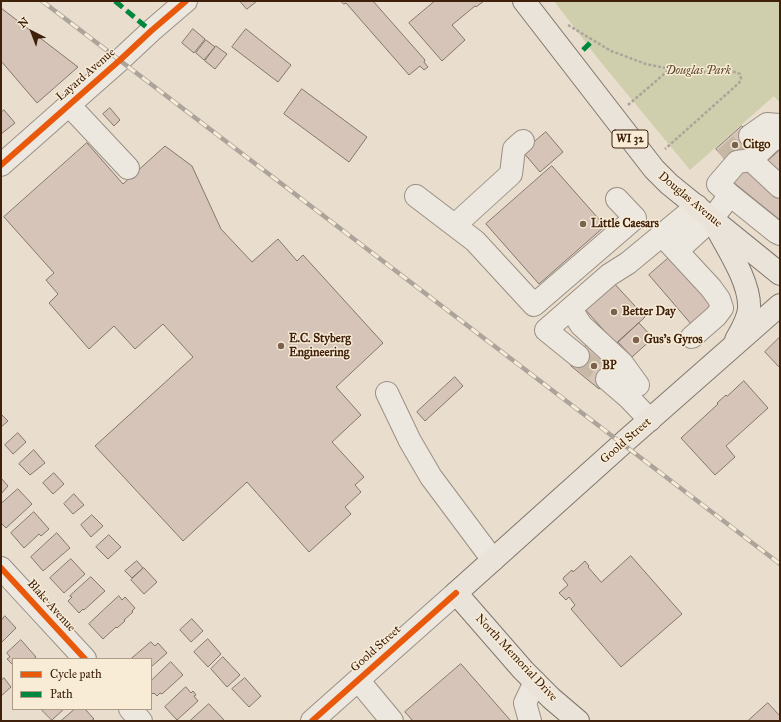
<!DOCTYPE html>
<html>
<head>
<meta charset="utf-8">
<style>
	body { margin:0 }
	#map { position:relative; width:781px; height:722px; overflow:hidden; background:#e9decd; font-family:"IM FELL Great Primer",serif }
	canvas { display:block }
	.frame { position:absolute; inset:0; border:2px solid #3e200b; pointer-events:none }
	.legend { position:absolute; left:12px; top:658px; width:140px; height:52px; box-sizing:border-box; background:#f8ecd7; border:1px solid #ae9a85; margin:0; padding:5px 7px; list-style:none; font-size:12px; color:#3e200b }
	.legend li { display:flex; align-items:center; gap:8px; height:20px }
	.legend b { width:20px; border:1px solid #ae9a85 }
	.north { position:absolute; left:12px; top:12px; width:40px; height:40px; -webkit-text-stroke:3px #f8ecd7; paint-order:stroke; rotate:318deg; font-size:11px; font-weight:700; line-height:16px; text-align:center; color:#3e200b }
	.north::after { content:''; display:block; margin:auto; width:14px; height:18px; background:#3e200b; clip-path:polygon(50% 0,100% 100%,50% 72%,0 100%) }
</style>
</head>
<body>
<div id="map">
<canvas width="781" height="722"></canvas>
<div class="frame"></div>
<ul class="legend">
<li><b style="height:5px;background:#e8590c"></b>Cycle path</li>
<li><b style="height:5px;background:#00873e"></b>Path</li>
</ul>
<div class="north">N</div>
</div>
<script>
const ctx = document.querySelector('canvas').getContext('2d');
ctx.lineJoin = 'round';
function fill(path, color) {
  ctx.fillStyle = color;
  ctx.fill(path, 'evenodd');
}
function strokePath(path, color, width, dash) {
  ctx.strokeStyle = color;
  ctx.lineWidth = width;
  ctx.lineCap = dash ? 'butt' : 'round';
  ctx.setLineDash(dash || []);
  ctx.stroke(path);
}
function drawText(font, color, halo, rows, align = 'center') {
  ctx.font = font + ' "IM FELL Great Primer",serif';
  ctx.lineWidth = 3;
  ctx.setLineDash([]);
  ctx.textBaseline = 'middle';
  ctx.strokeStyle = halo;
  ctx.fillStyle = color;
  for (const [text, x, y, turn = 0] of rows) {
    ctx.save();
    ctx.translate(x, y);
    ctx.rotate((+turn || 0) * Math.PI / 180);
    ctx.textAlign = isNaN(turn) ? turn : align;
    if (halo) ctx.strokeText(text, 0, 0);
    ctx.fillText(text, 0, 0);
    ctx.restore();
  }
}
const green = new Path2D(`
	M554 1H780V103L774 96 690 170 599 60Z`);
const building = new Path2D(`
	M240 1H257L247 9Z
	M341 1H373L425 60 424 62 428 67 424 70 420 66 409 75 346 3 344 4Z
	M435 1H484L476 7 475 6 452 25 465 40 442 61 409 23Z
	M1 8 78 67 37 103 1 61Z
	M193 29 205 39 194 53 182 43Z
	M246 29 291 65 278 82 232 47Z
	M206 40 215 47 204 60 196 53Z
	M216 46 227 54 215 69 205 61Z
	M302 89 367 137 349 162 284 114Z
	M110 108 120 120 114 126 103 114Z
	M4 110 15 123 1 134V113Z
	M742 126 754 140 728 163 716 149Z
	M546 132 563 152 540 172 523 152Z
	M87 143 123 184 165 146 192 166 221 229 252 262 278 239 297 261 303 255 383 343 336 387 361 415 332 442 364 477 355 485 361 492 345 507 351 514 309 552 247 482 183 541 95 446 193 357 163 324 135 349 114 326 89 349 49 303 58 294 46 280 54 273 4 217Z
	M780 150V174L768 161Z
	M739 165 780 198V220L728 178Z
	M552 166 605 226 539 284 486 224Z
	M671 256 714 306 692 325 649 275Z
	M612 281 645 317 616 344 583 307Z
	M639 323 653 338 632 357 618 342Z
	M780 337V366L779 367 765 352Z
	M588 343 618 366 599 389 571 366Z
	M455 377 463 386 425 421 417 412Z
	M744 381 768 408 726 446 735 457 715 475 681 438 718 404 717 403 726 395 727 396Z
	M1 414 8 421 1 427Z
	M18 433 26 442 13 454 5 445Z
	M34 450 45 463 30 475 19 464Z
	M54 473 64 484 53 494 43 483Z
	M1 478 8 486 1 494Z
	M18 489 32 504 6 528 1 523V504Z
	M74 494 84 505 73 514 64 504Z
	M34 512 49 529 41 536 39 534 24 548 11 533Z
	M92 515 103 526 91 537 81 525Z
	M57 533 70 548 43 571 31 557Z
	M109 535 121 547 108 559 96 547Z
	M631 556 682 614 621 667 571 609 575 605 569 597 566 600 559 593 568 585 563 579 564 577 572 570 573 572 585 561 589 566 588 567 601 582Z
	M71 559 85 574 64 593 50 578Z
	M137 561 143 568 132 578 125 571Z
	M144 568 157 582 144 594 131 580Z
	M91 577 105 591 84 610 83 609 79 613 68 601 72 597 70 596Z
	M119 596 122 600 125 597 135 608 132 611 133 612 124 620 125 621 117 628 116 627 103 639 89 624Z
	M5 616 16 628 1 643V619H2Z
	M192 619 203 631 191 642 180 630Z
	M208 639 221 654 208 667 194 652Z
	M21 640 36 657 33 659H13V665L7 659 10 657 7 653Z
	M151 642 155 646 158 643 167 653 151 667V659H131Z
	M223 657 240 675 227 687 211 669Z
	M171 662 183 675 162 694 160 693 157 696 154 693 153 694 151 692V681Z
	M461 664 511 721H413L405 712Z
	M4 678 11 687 1 696V681Z
	M245 678 261 696 249 707 232 689Z
	M186 687 191 693 193 691 196 695 194 696 198 701 177 720 165 707Z
	M768 703 780 716V721H748Z
	M209 704 224 720 223 721H190Z
	M41 709H64L52 720Z
	M75 709H85L94 719 91 721H61Z`);
const minorTunnel = new Path2D(`
	M724 159 750 136
	M578 356 607 379`);
const path = new Path2D(`
	M568 25 611 51 646 64 670 69 699 72H736L740 74 741 79 739 83 665 149
	M628 105 670 69`);
const minor = new Path2D(`
	M69 105 128 168
	M750 136 767 124 779 125 780 126
	M780 138 772 140 751 160 780 187
	M751 160 737 162 718 184 730 195 776 232 780 234
	M1 165 120 60 151 31 186 1
	M416 196 475 241 534 305 635 218 617 199
	M455 225 511 174 514 149 523 141
	M662 235 711 288 719 299 722 308 716 316 692 337
	M677 251 712 219 730 195
	M571 309 581 325 622 363 638 385
	M578 356 546 330 609 275 628 263 697 206
	M607 379 629 398 650 420
	M387 393 410 441 431 477 493 560
	M1 568 85 659
	M358 680 392 721
	M130 709 141 721
	M312 721 456 593
	M530 721 525 703 535 682`);
const major = new Path2D(`
	M524 1 654 169 669 184 780 274
	M716 227C728 249 751 284 749 309 748 320 741 331 736 340
	M578 721 551 698 523 670 456 593 622 444 780 305`);
const rail = new Path2D(`
	M42 1 780 564`);
const quiet = new Path2D(`
	M115 1 151 31
	M583 50 592 41`);
const cycleway = new Path2D(`
	M1 165 120 60 151 31 186 1
	M1 568 85 659
	M312 721 456 593`);
const markers = [
	[735,145,4,"#7a624f"],
	[583,224,4,"#7a624f"],
	[614,312,4,"#7a624f"],
	[636,340,4,"#7a624f"],
	[281,346,4,"#7a624f"],
	[594,366,4,"#7a624f"]
];
const shields = [
	[630,139,36]
];
const shieldNames = [
	["WI 32",630,139]
];
const parkNames = [
	["Douglas Park",698,71]
];
const streetNames = [
	["Layard Avenue",86,75,-41],
	["Douglas Avenue",690,200,40],
	["Goold Street",626,441,-41],
	["Blake Avenue",51,606,48],
	["Goold Street",376,649,-42],
	["North Memorial Drive",516,658,47]
];
const poiNames = [
	["Citgo",743,145],
	["Little Caesars",591,224],
	["Better Day",622,312],
	["E.C. Styberg",289,339],
	["Engineering",289,353],
	["Gus's Gyros",644,340],
	["BP",602,366]
];
fill(green, '#d0cfad');
fill(building, '#d5c4b7');
strokePath(building, '#82776c', 1);
strokePath(minorTunnel, '#c7b8a6', 22, [22, 11]);
strokePath(minor, '#9b9084', 24);
strokePath(major, '#82776c', 24);
strokePath(path, '#aca49b', 2.5, [3, 2]);
strokePath(minor, '#ece7df', 22);
strokePath(major, '#eae3d9', 22);
strokePath(rail, '#aca49b', 4.5);
strokePath(rail, '#f8ecd7', 3, [9]);
strokePath(quiet, '#00873e', 5, [10, 5]);
strokePath(cycleway, '#e8590c', 6);
for (const [x, y, r, color] of markers) {
  const dot = new Path2D();
  dot.arc(x, y, r, 0, 2 * Math.PI);
  ctx.fillStyle = color;
  ctx.fill(dot);
  strokePath(dot, '#f8ecd7', 1.5);
}
for (const [x, y, w] of shields) {
  const box = new Path2D();
  box.roundRect(x - w / 2, y - 9, w, 18, 3);
  ctx.fillStyle = '#f8ecd7';
  ctx.fill(box);
  strokePath(box, '#3e200b', 1);
}
drawText('bold 11px', '#3e200b', null, shieldNames);
drawText('italic 12px', '#5e492d', '#f8ecd7', parkNames);
drawText('12px', '#3e200b', '#f8ecd7', streetNames);
drawText('bold 12px', '#3e200b', '#f8ecd7', poiNames, 'left');
</script>
</body>
</html>
